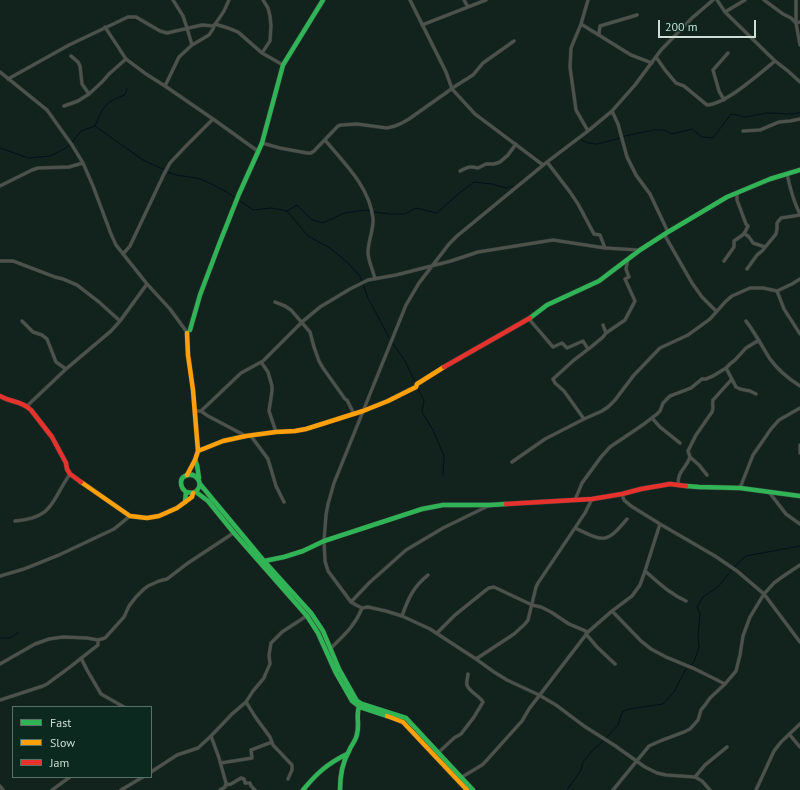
<!DOCTYPE html>
<html>
<head>
<meta charset="utf-8">
<style>
	body { margin:0 }
	#map { position:relative; width:800px; height:790px; overflow:hidden; background:#12221d; font-family:"PT Sans",sans-serif }
	canvas { display:block }
	.legend { position:absolute; left:12px; top:706px; width:140px; height:72px; box-sizing:border-box; background:#0b291f; border:1px solid #597168; margin:0; padding:5px 7px; list-style:none; font-size:12px; color:#cdded6 }
	.legend li { display:flex; align-items:center; gap:8px; height:20px }
	.legend b { width:20px; border:1px solid #597168 }
	.scale { position:absolute; left:658px; top:20px; width:98px; height:18px; box-sizing:border-box; border:2px solid #cdded6; border-top:0; padding-left:5px; font-size:12px; line-height:14px; white-space:nowrap; color:#cdded6; -webkit-text-stroke:3px #0b291f; paint-order:stroke }
</style>
</head>
<body>
<div id="map">
<canvas width="800" height="790"></canvas>
<ul class="legend">
<li><b style="height:5px;background:#30b455"></b>Fast</li>
<li><b style="height:5px;background:#ff9f0a"></b>Slow</li>
<li><b style="height:5px;background:#e5322d"></b>Jam</li>
</ul>
<div class="scale">200 m</div>
</div>
<script>
const ctx = document.querySelector('canvas').getContext('2d');
ctx.lineJoin = 'round';
function strokePath(path, color, width, dash) {
  ctx.strokeStyle = color;
  ctx.lineWidth = width;
  ctx.lineCap = dash ? 'butt' : 'round';
  ctx.setLineDash(dash || []);
  ctx.stroke(path);
}
const stream = new Path2D(`
	M95 126C103 107 105 102 125 95L127 88
	M581 140 588 143 597 144 617 139 625 136 653 130H664L672 134 692 129 702 137 713 138 731 114 746 117 767 113 794 114 800 112
	M0 148 28 158 50 156 66 148 73 141 81 131 95 126 143 160 165 170
	M167 172C176 176 186 176 196 178 206 180 227 192 236 198
	M239 200 253 210 272 208 287 211 297 205 312 220 323 223 344 213 366 210 371 211
	M287 211 308 236 330 248 347 262 360 276 368 298 390 339
	M374 212 390 214H405L416 208 437 213 458 194 474 182 492 184 506 188 513 186
	M392 342 405 361 416 384
	M417 387 424 400 422 412 433 430 444 456 443 475
	M0 638H10L19 632
	M690 666 694 662 699 647 698 636 700 613 697 607 703 597 718 587 735 566 746 556 800 546
	M606 738 618 725 621 715 623 711 630 709 663 704 674 692 686 669 687 668
	M567 790 581 770 583 762 591 752 604 740`);
const street = new Path2D(`
	M173 0 183 16 187 28 192 45
	M410 0 446 72 452 89 475 114 543 165
	M464 0 468 7
	M588 0 581 24 571 48 570 67 576 110 588 131
	M717 0 725 12 775 61 788 71 800 82
	M764 0 783 14 791 18 796 23 800 22
	M796 0V23L800 45
	M725 12 745 0
	M215 24 228 28 238 32 262 53 283 65
	M581 24 631 55 652 63
	M422 25 486 0
	M105 27 126 59 146 74 165 86 213 119 259 152
	M599 34 600 26 637 15
	M262 53 270 41 271 26 270 16 268 8 263 0
	M71 56 78 62 80 66 82 84 89 94
	M656 57 665 70 676 83 684 86 707 105C726 104 759 74 775 61
	M0 72 47 110 72 145 83 163 93 186 111 234 116 245 147 284 170 309 186 331
	M8 79 69 45 128 17H136L160 31 167 33 202 25 214 26
	M165 86 179 57 192 45 209 35 213 29 214 26 224 11 229 0
	M724 100 719 91 713 70 728 53
	M64 106 78 101 89 94 102 82 109 74 126 59
	M612 111 618 124 627 157 636 175 650 194 668 232
	M743 131 760 130 779 122 790 121 800 119
	M325 140C344 163 369 186 373 218 374 229 368 241 368 252 368 261 373 270 375 279
	M262 143 280 148 307 153H311L314 151 338 126 341 125 357 124 387 128 395 126 402 123 409 119 457 85 473 75 483 63 514 41
	M547 162 570 192 578 204 594 234 600 235 605 248
	M460 171C468 167 469 166 478 168L486 164H494L500 162 508 155 516 144
	M787 174C790 188 793 201 800 214
	M0 186 32 170 38 168 69 167 83 163
	M744 233 749 237 753 243 765 247
	M664 234 692 283 702 297 716 311
	M123 254 130 246 164 174 170 163 186 146 213 119
	M0 261H13L55 277 63 279 77 285 99 302 120 321
	M724 261 734 247V241L744 234 748 226 746 224 737 200V193
	M747 269 757 255 762 251 776 234 777 229V223L781 218 800 215
	M777 291 784 309 800 334
	M275 302 285 306 291 310 310 332 314 347 319 361 323 368 345 399 347 400 354 414
	M529 319 553 347 562 343 567 348 583 341 588 349
	M22 321 33 332 42 335 47 339 56 362 66 369
	M746 321C755 333 762 346 770 359 778 370 789 379 800 386
	M603 325 606 333
	M261 362 268 372 272 386V391L269 411 276 432
	M726 368 736 387 740 389 750 391 756 394
	M27 406 66 369 111 331 120 321 147 284
	M194 411H201L208 416 246 436
	M201 411 241 373 263 361 302 322 320 307 350 289 368 280 396 275 451 261 478 252 553 240 605 248 639 250
	M652 418 660 427 680 443
	M584 419 564 391 555 383 553 379 574 360 591 347 603 337 606 333 625 320 635 301 625 279 629 277 626 269 628 259
	M251 436 268 459 276 486 284 502
	M800 445V453
	M690 457 699 465 707 475
	M512 462 545 439 584 419 602 411 608 407 615 400 634 375 660 348 688 335 710 319 726 301 732 296 750 288H763L777 291 792 284 800 279
	M678 484C678 470 686 469 690 457L688 451 696 435 712 412C714 408 712 405 713 400L732 379
	M740 488 753 455 771 429 779 420 800 408
	M769 492 786 514 800 524
	M622 494 624 500 631 506 660 524 715 556 737 571 764 594 800 642
	M575 500 582 483 601 457 610 447 644 424 657 414 660 411 663 403 670 396 691 388 702 379H706L713 376 726 368 730 364 735 360 746 348 759 340
	M15 521C54 518 51 501 70 474
	M575 528C604 542 606 544 627 519
	M645 571C658 582 670 594 686 601
	M0 576 24 569 59 555 114 529 130 516
	M351 602 369 583 406 550 443 528 488 506
	M612 611 641 641 651 649 666 657 695 669 725 684
	M402 616C408 599 413 587 428 575
	M437 633 455 615 486 590 489 588 494 587 532 605 541 607 551 612 569 624 588 632
	M586 634 597 647 615 664
	M331 648C344 635 355 626 362 608
	M81 658 87 670 101 694 124 707
	M476 659 514 634 525 624 528 620 536 587 538 583 585 513 592 499
	M0 664 35 644 49 639 63 637 87 638 98 640 105 638 124 617 129 606 136 597 144 589 148 586 159 581 167 579 188 563 235 532
	M0 700 43 686 47 684 70 667 98 645V640
	M246 702 256 718 270 737 273 745 292 765V770L288 779
	M789 734 800 747
	M211 736 219 758 226 783 225 787 220 790
	M439 752 454 738 461 734 474 717 483 702C480 696 469 692 467 685 466 682 468 677 468 674
	M221 763 252 758 251 750 272 742
	M151 772 177 755 198 748 211 736 232 714 246 702 253 691 264 678 265 675 270 664 269 655 271 643 282 632 308 615
	M462 777 482 765 486 761 522 721 529 709 588 632 612 611 632 596 640 585 645 571 660 524
	M695 777 705 765 727 747
	M226 785 231 784 241 778 244 779 245 783H250L251 786 255 790
	M0 786 3 790
	M52 790 70 777
	M121 790 143 777
	M613 790 649 746 660 741 684 732 690 729 698 720 701 710 705 705 710 698 725 684 736 671 740 655 743 636 747 625 750 617 764 594 774 583 782 577 800 565
	M710 790 702 781 695 777 666 775 657 773 645 767 614 745 584 726 556 705 539 695 507 680 494 672 476 659 430 629 402 616 386 611 368 607 362 608 356 605 351 602 328 571 325 561 324 541 326 515 328 504 334 483 406 305 419 283 449 244 457 236 547 162 588 131 612 111 635 85 661 50 692 18 713 0
	M756 790 774 751 781 742 800 724`);
const fast = new Path2D(`
	M530 318 547 305 599 281 640 250 668 232 727 197 770 179 800 170
	M190 330 200 295 220 242 239 194 262 143 283 65 323 0
	M195 460 197 465 199 478
	M200 484 264 561 311 613 323 631 339 669 357 701 362 704 406 718 473 790
	M686 486 699 487 740 488 800 496
	M196 492 208 501 234 533 307 616 318 633 336 673 352 701 360 707 387 716
	M185 502 186 492C180 487 178 477 188 475 195 473 203 482 198 489 197 491 195 492 193 493L186 492
	M264 561 284 557 303 551 324 541 422 509 443 505H490L506 504
	M303 790C317 773 327 764 347 754
	M340 790C340 776 342 763 349 751 351 745 356 741 357 734 360 724 355 714 360 704`);
const slow = new Path2D(`
	M187 333 188 355 193 390 198 451 195 460 187 475
	M198 451 223 441 246 436 276 432 295 431 306 429 363 411 388 401 416 387 417 384 444 367
	M81 482 130 516 147 518 159 516 177 508 192 497 193 493
	M387 716 403 722 467 790`);
const jam = new Path2D(`
	M444 367 530 318
	M0 396C11 403 21 400 31 410L52 437 66 463 67 469 70 474 81 482
	M506 504 592 499 622 494 641 489 670 484 686 486`);
strokePath(stream, '#02121b', 1);
strokePath(street, '#2e3b36', 4);
strokePath(fast, '#2e3b36', 5.5);
strokePath(slow, '#2e3b36', 5.5);
strokePath(jam, '#2e3b36', 5.5);
strokePath(street, '#4d524d', 3);
strokePath(fast, '#30b455', 4.5);
strokePath(slow, '#ff9f0a', 4.5);
strokePath(jam, '#e5322d', 4.5);
</script>
</body>
</html>
